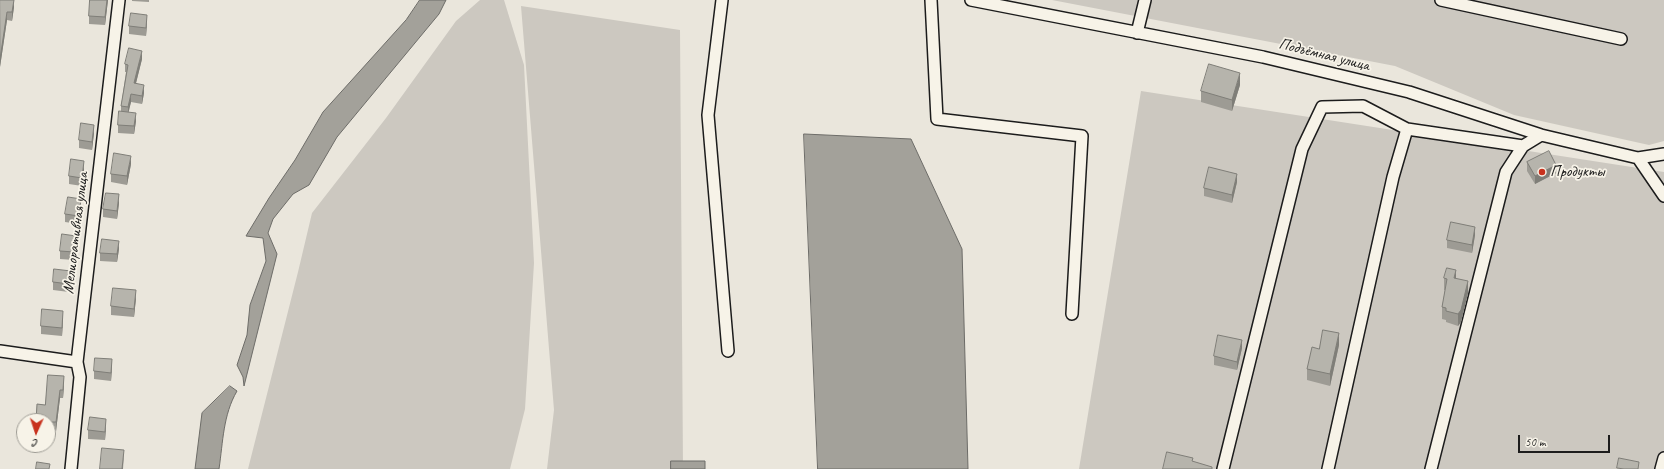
<!DOCTYPE html>
<html>
<head>
<meta charset="utf-8">
<style>
	body { margin:0 }
	#map { position:relative; width:1664px; height:469px; overflow:hidden; background:#eae6dc; font-family:Caveat,sans-serif }
	canvas { display:block }
	.north { position:absolute; left:16px; top:413px; width:40px; height:40px; box-sizing:border-box; background:#f7f3e8; border:1px solid #9f9d96; border-radius:50%; rotate:183deg; font-size:11px; font-weight:700; line-height:16px; text-align:center; color:#1c1c1c }
	.north::after { content:''; display:block; margin:auto; width:14px; height:18px; background:#c8321e; clip-path:polygon(50% 0,100% 100%,50% 72%,0 100%) }
	.scale { position:absolute; left:1518px; top:435px; width:92px; height:18px; box-sizing:border-box; border:2px solid #1c1c1c; border-top:0; padding-left:5px; font-size:12px; line-height:14px; white-space:nowrap; color:#1c1c1c; -webkit-text-stroke:3px #f7f3e8; paint-order:stroke }
</style>
</head>
<body>
<div id="map">
<canvas width="1664" height="469"></canvas>
<div class="north">С</div>
<div class="scale">50 m</div>
</div>
<script>
const ctx = document.querySelector('canvas').getContext('2d');
ctx.lineJoin = 'round';
function fill(path, color) {
  ctx.fillStyle = color;
  ctx.fill(path, 'evenodd');
}
function strokePath(path, color, width, dash) {
  ctx.strokeStyle = color;
  ctx.lineWidth = width;
  ctx.lineCap = dash ? 'butt' : 'round';
  ctx.setLineDash(dash || []);
  ctx.stroke(path);
}
function drawText(font, color, halo, rows, align = 'center') {
  ctx.font = font + ' Caveat,sans-serif';
  ctx.lineWidth = 3.5;
  ctx.setLineDash([]);
  ctx.textBaseline = 'middle';
  ctx.strokeStyle = halo;
  ctx.fillStyle = color;
  for (const [text, x, y, turn = 0] of rows) {
    ctx.save();
    ctx.translate(x, y);
    ctx.rotate((+turn || 0) * Math.PI / 180);
    ctx.textAlign = isNaN(turn) ? turn : align;
    if (halo) ctx.strokeText(text, 0, 0);
    ctx.fillText(text, 0, 0);
    ctx.restore();
  }
}
const green = new Path2D(`
	M480 0H504L524 65 534 263 525 409 510 469H248L298 272 312 213 386 118 456 21Z
	M1052 0H1664V141L1649 145 1514 115 1395 66Z
	M521 6 680 30 683 469H547L554 410Z
	M1141 91 1664 172V452L1659 469H1079Z`);
const water = new Path2D(`
	M420 0H446L439 14 337 137 309 185 293 194 273 219 268 233 277 254 244 386 243 377 237 365 247 335 250 305 266 261 263 238 246 236 269 198 295 160 323 112 406 20Z
	M804 134 911 139 962 249 968 469H818Z
	M230 386 237 391C223 415 223 442 219 469H195L202 413Z
	M671 461H705V469H671Z`);
const street = new Path2D(`
	M722 0 708 115 728 351
	M931 0 937 119 1082 136 1072 314
	M971 0 1263 57 1409 92 1541 135 1638 158 1664 154
	M1441 0 1621 39
	M1137 33 1145 0
	M1638 158 1664 196
	M0 351 77 362
	M71 469 80 377 77 362 119 0
	M1223 469 1302 149 1322 107 1363 106 1407 129 1523 146 1541 135
	M1328 469 1393 177 1407 129
	M1431 469 1506 172 1523 146
	M1661 469 1664 458`);
const wall = new Path2D(`
	M0 0 14 7 12 21 7 20 0 67Z
	M90 0H108L105 25 89 24V16Z
	M132 0H149V2L132 1Z
	M147 23 146 36 129 34V26Z
	M142 59 136 83 144 93 142 104 131 102 128 112 136 121 134 134 118 133V125L121 111V106L126 72H125V64Z
	M1240 85 1232 111 1201 102V91Z
	M94 133 92 150 79 148V140Z
	M1527 162 1556 173 1535 184 1527 171Z
	M131 164 127 185 111 182V174Z
	M84 169 82 186 69 184V176Z
	M1237 182 1232 203 1204 196V188Z
	M119 203 117 219 103 217V209Z
	M81 207 79 224 65 222V214Z
	M1475 235 1472 253 1447 248V240Z
	M76 244 74 260 60 259V251Z
	M119 249 117 262 100 261V253Z
	M1444 278 1456 279 1468 293 1461 322 1458 326 1446 322V320L1442 319V307L1445 290H1444Z
	M71 279 69 292 53 290V282Z
	M136 298 134 317 111 315V306Z
	M63 320 62 336 41 334V326Z
	M1339 345 1330 386 1307 380V369L1319 349Z
	M1242 348 1237 370 1214 365V356Z
	M112 367 111 381 94 379V371Z
	M64 385 63 398H60L56 431 48 430V421H36L37 404 45 405Z
	M106 427 105 440 88 439V430Z`);
const shadedWall = new Path2D(`
	M14 0V7L12 21V12Z
	M107 0H108L105 25V17Z
	M7 12V20L0 67V59Z
	M147 15V23L146 36V28Z
	M142 51V59L134 91V83Z
	M1240 73V85L1232 111V100Z
	M144 85V93L142 104V96Z
	M131 94V102L128 115V107Z
	M136 113V121L134 134V126Z
	M94 125V133L92 150V142Z
	M131 156V164L127 185V176Z
	M84 161V169L82 186V178Z
	M1556 165V173L1535 184V176Z
	M1237 174V182L1232 203V195Z
	M119 194V203L117 219V211Z
	M81 199V207L79 224V216Z
	M1475 227V235L1472 253V245Z
	M76 236V244L74 260V252Z
	M119 241V249L117 262V254Z
	M1456 270V281L1454 278Z
	M71 271V279L69 292V284Z
	M1468 281V293L1461 322 1458 326V314Z
	M136 290V298L134 317V309Z
	M63 311V320L62 336V328Z
	M1339 333V345L1330 386V374Z
	M1242 340V348L1237 370V362Z
	M112 359V367L111 381V373Z
	M64 376V385L63 398V390Z
	M60 390V398L56 431V422Z
	M106 419V427L105 440V432Z
	M124 450 123 469H122Z`);
const building = new Path2D(`
	M0 0H14L12 12H7L0 59Z
	M90 0H107L105 17 89 16Z
	M131 13 147 15 146 28 129 26Z
	M129 48 142 51 134 83 144 85 142 96 131 94 128 107 121 106 128 65 125 64Z
	M1209 64 1240 73 1232 100 1201 91Z
	M119 111 136 113 134 126 118 125Z
	M81 123 94 125 92 142 79 140Z
	M1549 151 1556 165 1535 176 1527 162Z
	M114 153 131 156 127 176 111 174Z
	M71 159 84 161 82 178 69 176Z
	M1209 167 1237 174 1232 195 1204 188Z
	M106 193 119 194 117 211 103 209Z
	M68 197 81 199 79 216 65 214Z
	M1451 222 1475 227 1472 245 1447 240Z
	M62 234 76 236 74 252 60 251Z
	M102 239 119 241 117 254 100 253Z
	M1447 268 1456 270 1454 278 1468 281 1461 310 1458 314 1446 311V308L1442 307 1447 279 1444 278Z
	M54 269 71 271 69 284 53 282Z
	M113 288 136 290 134 309 111 306Z
	M42 309 63 311 62 328 41 326Z
	M1323 330 1339 333 1330 374 1307 369 1312 347 1319 349Z
	M1218 335 1242 340 1237 362 1214 356Z
	M95 358 112 359 111 373 94 371Z
	M48 375 64 376 63 390H60L56 422H48V421H36L37 404 45 405Z
	M90 417 106 419 105 432 88 430Z
	M102 448 124 450 122 469H100Z
	M1167 452 1193 458 1192 461 1212 467V469H1163Z
	M1619 458 1639 462 1638 469H1624L1617 468Z
	M37 462 50 464 49 469H36Z`);
const markers = [
	[1542,172,4,"#c8321e"]
];
const streetNames = [
	["Подъёмная улица",1324,55,14],
	["Мелиоративная улица",76,233,-83]
];
const poiNames = [
	["Продукты",1550,172]
];
fill(green, '#ccc8c0');
fill(water, '#a3a19a');
strokePath(water, '#6d6c68', 1);
strokePath(street, '#1c1c1c', 14);
strokePath(street, '#f7f3e8', 11);
fill(wall, '#9d9b94');
fill(shadedWall, '#7f7e78');
fill(building, '#b6b4ac');
strokePath(building, '#7f7e78', 1);
for (const [x, y, r, color] of markers) {
  const dot = new Path2D();
  dot.arc(x, y, r, 0, 2 * Math.PI);
  ctx.fillStyle = color;
  ctx.fill(dot);
  strokePath(dot, '#f7f3e8', 1.5);
}
drawText('16px', '#1c1c1c', '#f7f3e8', streetNames);
drawText('16px', '#1c1c1c', '#f7f3e8', poiNames, 'left');
</script>
</body>
</html>
